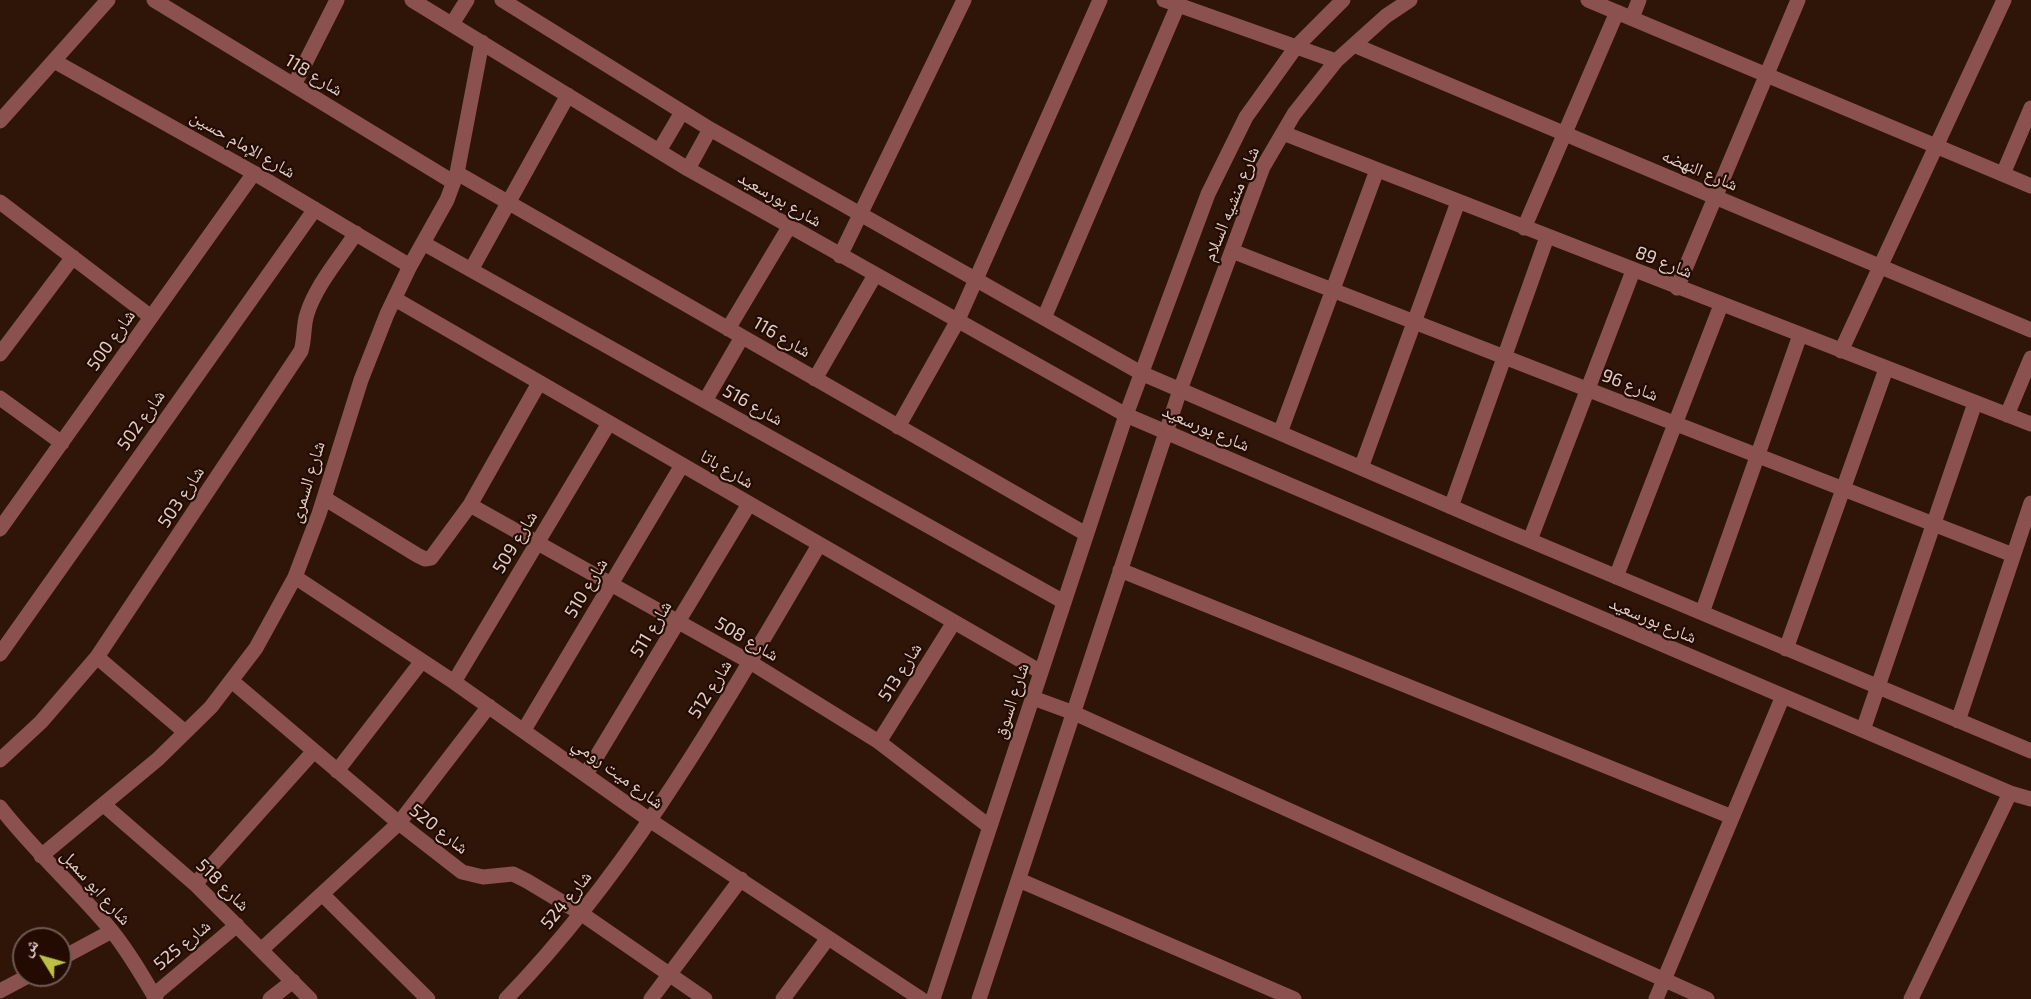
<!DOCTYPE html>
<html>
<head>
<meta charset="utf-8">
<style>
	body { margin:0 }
	#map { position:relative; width:2031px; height:999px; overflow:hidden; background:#2e1508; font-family:"Exo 2","Noto Naskh Arabic",sans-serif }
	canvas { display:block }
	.north { position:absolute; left:12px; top:927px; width:60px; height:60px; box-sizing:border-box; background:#230b02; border:2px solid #6f5950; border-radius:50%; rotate:307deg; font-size:16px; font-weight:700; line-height:24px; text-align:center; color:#e0cec6 }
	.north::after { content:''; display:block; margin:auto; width:21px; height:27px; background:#bdbf43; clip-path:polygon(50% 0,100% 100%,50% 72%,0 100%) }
</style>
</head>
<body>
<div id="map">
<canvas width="2031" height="999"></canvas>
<div class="north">ش</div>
</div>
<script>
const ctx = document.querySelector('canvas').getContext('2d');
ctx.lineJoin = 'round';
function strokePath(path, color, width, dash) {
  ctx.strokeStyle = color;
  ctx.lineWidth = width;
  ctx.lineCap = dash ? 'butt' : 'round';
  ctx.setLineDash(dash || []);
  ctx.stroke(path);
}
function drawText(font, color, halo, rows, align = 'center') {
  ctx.font = font + ' "Exo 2","Noto Naskh Arabic",sans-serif';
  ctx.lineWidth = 4.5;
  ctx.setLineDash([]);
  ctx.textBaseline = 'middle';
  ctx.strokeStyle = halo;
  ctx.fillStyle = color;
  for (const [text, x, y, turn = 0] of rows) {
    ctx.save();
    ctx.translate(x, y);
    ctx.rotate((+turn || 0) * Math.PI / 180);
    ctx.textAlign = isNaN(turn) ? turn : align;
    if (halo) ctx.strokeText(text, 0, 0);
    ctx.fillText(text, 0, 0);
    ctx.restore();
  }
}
const minor = new Path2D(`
	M154 0 453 182
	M412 0 688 169 1126 415 2010 793 2031 799
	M502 0 710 129 1141 373 1505 530 2031 751
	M1164 0 1336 61
	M1588 0 2031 186
	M1632 18 1639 0
	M452 24 467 0
	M1354 45 2031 330
	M54 61 254 173 410 266
	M294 85 337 0
	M0 121 108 0
	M1283 133 2031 424
	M659 151 682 112
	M688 169 710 129
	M457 173 1086 534
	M2003 174 2031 108
	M0 202 151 317
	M1524 228 1617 12
	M423 243 1064 602
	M1232 251 2013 555
	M840 256 964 0
	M471 270 568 95
	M1677 288 1798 0
	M395 299 1041 672
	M1044 318 1178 5
	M728 329 789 227
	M1841 351 2004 0
	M0 354 73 257
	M815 379 875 275
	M0 398 62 443
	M705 401 742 337
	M2007 415 2031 358
	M898 427 957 322 1100 0
	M1280 433 1377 170
	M1361 468 1458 202
	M324 498 417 555 425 559 431 558 470 505 539 383
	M470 505 750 662 879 742 990 827
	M1451 507 1547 237
	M0 529 254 173
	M1530 540 1633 271
	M1120 570 1732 817
	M295 577 454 682 651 821 921 999
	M1616 577 1721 305
	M1702 613 1800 335
	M1786 649 1886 369
	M0 654 315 209
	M97 657 185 732
	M233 682 399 823 462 872 483 877 513 874 527 881 582 914 705 999
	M454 682 609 423
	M1033 698 1074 713 1707 999
	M1958 721 2031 503
	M524 730 682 465
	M1863 730 1975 403
	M879 742 954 622
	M0 760 41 722 97 657 301 351C305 338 303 326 307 314 316 285 340 258 356 233
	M337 771 422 661
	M586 774 749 504
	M104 805 195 884 310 999
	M0 807C34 851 75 887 111 930 128 951 142 975 156 999
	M41 856 158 759 211 707 256 648 295 577 319 514 361 380 387 314 410 266 447 200 457 173 482 42
	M1019 880 1294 999
	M195 884 314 751
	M322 894 428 999
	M261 950 399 823 489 706
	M60 959 112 931
	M0 991 30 975
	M154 995 237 925
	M270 999 293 981
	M506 999C635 866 725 703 819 545
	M651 999 741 879
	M783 999 828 938
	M933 999 1126 415 1208 194 1246 117 1296 47 1343 0
	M979 999 1180 390 1263 167 1294 114 1336 61 1386 16 1410 0
	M1656 999 1783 696
	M1911 999 2010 793`);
const streetNames = [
	["شارع 118",314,75,31],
	["شارع الإمام حسين",243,144,30],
	["شارع النهضه",1700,170,23],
	["شارع بورسعيد",780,199,30],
	["شارع منشيه السلام",1231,204,-68],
	["شارع 89",1664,262,21],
	["شارع 116",782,337,30],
	["شارع 500",111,340,-55],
	["شارع 96",1630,385,21],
	["شارع 516",753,405,29],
	["شارع 502",141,420,-55],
	["شارع بورسعيد",1206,428,23],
	["شارع باتا",727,469,30],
	["شارع السمرى",307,482,-73],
	["شارع 503",181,497,-57],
	["شارع 509",515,542,-59],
	["شارع 510",586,588,-59],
	["شارع بورسعيد",1653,620,23],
	["شارع 511",651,629,-59],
	["شارع 508",747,639,30],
	["شارع 513",900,672,-58],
	["شارع 512",710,689,-58],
	["شارع السوق",1011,701,-72],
	["شارع ميت رومي",618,773,36],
	["شارع 520",439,829,38],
	["شارع 518",223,885,44],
	["شارع ابو سمبل",96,887,48],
	["شارع 524",566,900,-51],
	["شارع 525",182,945,-40]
];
strokePath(minor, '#8a514e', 15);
drawText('18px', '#e0cec6', '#230b02', streetNames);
</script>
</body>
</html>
